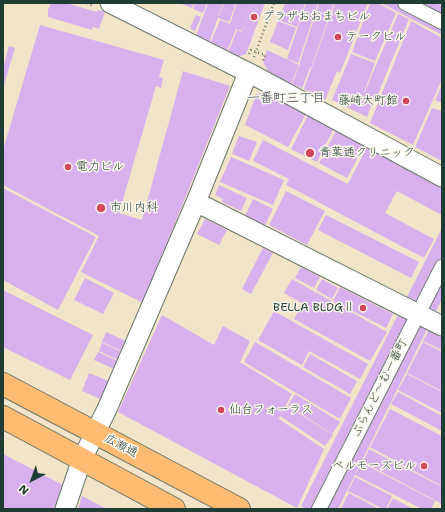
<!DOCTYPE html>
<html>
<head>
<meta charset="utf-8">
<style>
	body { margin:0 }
	#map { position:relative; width:445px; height:512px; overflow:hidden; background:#f1e4c9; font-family:"Shantell Sans",sans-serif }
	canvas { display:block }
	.frame { position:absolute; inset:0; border:4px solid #1f3d34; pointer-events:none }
	.north { position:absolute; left:12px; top:460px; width:40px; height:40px; -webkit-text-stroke:3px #fbf7ec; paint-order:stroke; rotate:221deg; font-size:11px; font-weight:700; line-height:16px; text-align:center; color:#1f3d34 }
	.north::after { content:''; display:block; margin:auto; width:14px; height:18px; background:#1f3d34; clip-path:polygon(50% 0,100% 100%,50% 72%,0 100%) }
</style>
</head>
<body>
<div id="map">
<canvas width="445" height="512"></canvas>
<div class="frame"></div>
<div class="north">N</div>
</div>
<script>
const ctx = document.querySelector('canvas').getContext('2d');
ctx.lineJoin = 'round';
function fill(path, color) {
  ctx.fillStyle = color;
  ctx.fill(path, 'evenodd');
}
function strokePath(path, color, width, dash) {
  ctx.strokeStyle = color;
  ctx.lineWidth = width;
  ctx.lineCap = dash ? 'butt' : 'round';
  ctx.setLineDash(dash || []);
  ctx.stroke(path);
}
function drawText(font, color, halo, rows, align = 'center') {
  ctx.font = font + ' "Shantell Sans","Klee One",sans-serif';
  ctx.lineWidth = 3;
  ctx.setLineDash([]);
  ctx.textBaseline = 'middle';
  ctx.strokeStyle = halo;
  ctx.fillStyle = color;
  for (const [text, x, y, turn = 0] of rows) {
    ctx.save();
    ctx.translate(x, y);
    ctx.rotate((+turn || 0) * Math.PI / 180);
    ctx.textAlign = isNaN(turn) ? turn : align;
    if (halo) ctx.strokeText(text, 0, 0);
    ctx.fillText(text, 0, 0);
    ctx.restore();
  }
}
const building = new Path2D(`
	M51 3H66L97 12 98 10 105 12 99 29 93 27 92 30 48 17V10Z
	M179 3H194L192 8Z
	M195 3H207L203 13 193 9Z
	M208 3H223L209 43 196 36Z
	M224 3H236L229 22 218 18Z
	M237 3H252L242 31 236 29 227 51 210 44 220 20 230 24Z
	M252 3H265L246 54 237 57 228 53 237 30 242 32Z
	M285 3H305L297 27 279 20Z
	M306 3H318L298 63 287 59Z
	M319 3H334L311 68 300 64V62Z
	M335 3H368L340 73 337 71 325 100 304 89Z
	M370 3H378L396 13 375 61 352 52Z
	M381 3H436L442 6V35Z
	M398 14 409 19 375 101 363 96Z
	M196 15 201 17 195 31 190 28Z
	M278 21 296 28 288 50 270 42Z
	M411 21 442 38V79L413 145 370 123Z
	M40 25 164 60 159 77 163 78 161 88 156 86 119 213 142 220 183 71 230 86 143 303 81 272 99 236 3 185V150Z
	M9 46 15 48 3 88V68Z
	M267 50 299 65 291 84 269 72 263 62Z
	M351 54 375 63 362 98 372 103 367 117 332 100Z
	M300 64 310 68 302 88 292 84Z
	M442 85V103L435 100Z
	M263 92 306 114 288 147 245 125 256 95Z
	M432 108 442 111V161L415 147Z
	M308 115 334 128 317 162 291 149Z
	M336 131 364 146 347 178 319 163Z
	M239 136 257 142 249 161 232 154Z
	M263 140 348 184 368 145 442 186V215L397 191 385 213 434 239 424 258 286 185 289 179 253 161Z
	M231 157 284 180 273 205 220 182Z
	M219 185 247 198 241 211 222 202 223 199 215 195Z
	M3 188 96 237 58 310 3 280Z
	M286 191 325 211 307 245 269 225Z
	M253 199 273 209 265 225 245 216Z
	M326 215 419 262 411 278 318 230Z
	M205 219 227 230 219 245 197 234Z
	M442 228V299L338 509H306L301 506Z
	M263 248 273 253 251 294 242 289Z
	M301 267 320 277 314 288 295 278Z
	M85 278 114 293 103 314 74 300Z
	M292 279 387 332 370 361 294 319 302 303 284 293Z
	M322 279 338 288 332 299 316 290Z
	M340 287 393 314 386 328 333 301Z
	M3 290 93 335 70 380 3 347Z
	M274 311 368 364 360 379 309 351 302 365 258 340Z
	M162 315 214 345 223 326 250 341 240 362 292 394 278 420 279 419 324 449 297 508 118 412Z
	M429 330 442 337V350L423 341Z
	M106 332 126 341 122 351 102 342Z
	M255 342 351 398 340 419 244 362Z
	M423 342 442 352V391L407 373Z
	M102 343 122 352 118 360 99 351Z
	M98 352 118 361 114 369 94 360Z
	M310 354 357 381 350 394 303 367Z
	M89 373 111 382 103 400 82 391Z
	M407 374 442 392V413L398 390Z
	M398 392 442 416V431L391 404Z
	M295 394 340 422 332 434 288 405Z
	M287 406 333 435 325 446 280 416Z
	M390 409 442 436V486L370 447Z
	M369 449 442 487V504L363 462Z
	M3 454 63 485 55 509H3Z
	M362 463 435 501 431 509H422L355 475Z
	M355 477 392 496 386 509H383L348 491Z
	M349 493 379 509H344L341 508Z
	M82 496 107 509H78Z
	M393 498 413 509H387Z`);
const path = new Path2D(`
	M87 3 93 6
	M249 54 251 50 265 55 263 61
	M254 57 274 3`);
const pedestrian = new Path2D(`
	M405 3 442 22
	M319 509 442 267`);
const minor = new Path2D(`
	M110 3 257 77 442 177
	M196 202 442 326
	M65 509 82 459 107 409 196 202 248 73`);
const trunk = new Path2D(`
	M3 384 239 509
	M3 417 174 509`);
const markers = [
	[254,17,4,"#d1495b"],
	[338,37,4,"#d1495b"],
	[406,101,4,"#d1495b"],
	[310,153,5,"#d1495b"],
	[68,167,4,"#d1495b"],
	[101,208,5,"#d1495b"],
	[363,308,4,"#d1495b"],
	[221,410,4,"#d1495b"],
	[424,466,4,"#d1495b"]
];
const poiNames = [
	["プラザおおまちビル",262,17],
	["テークビル",346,37],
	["藤崎大町館",398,101,"right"],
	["青葉通クリニック",319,153],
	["電力ビル",76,167],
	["市川内科",110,208],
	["BELLA BLDGⅡ",355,308,"right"],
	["仙台フォーラス",229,410],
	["ベルモーズビル",416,466,"right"]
];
const streetNames = [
	["ぶらんど～む一番町",380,388,-63],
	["広瀬通",121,446,28]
];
const neighbourhoodNames = [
	["一番町三丁目",286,99]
];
fill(building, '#d9b0ee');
strokePath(pedestrian, '#687768', 16);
strokePath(minor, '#687768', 21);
strokePath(trunk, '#687768', 24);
strokePath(path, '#687768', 2.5, [1, 3]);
strokePath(pedestrian, '#fff', 14);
strokePath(minor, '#fff', 19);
strokePath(trunk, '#ffbb71', 22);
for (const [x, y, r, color] of markers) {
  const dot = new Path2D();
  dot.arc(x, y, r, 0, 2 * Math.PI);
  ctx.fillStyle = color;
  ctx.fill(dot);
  strokePath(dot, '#fbf7ec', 1.5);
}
drawText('12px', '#1f3d34', '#fbf7ec', poiNames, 'left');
drawText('12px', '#1f3d34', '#fbf7ec', streetNames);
drawText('bold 13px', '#606575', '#fbf7ec', neighbourhoodNames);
</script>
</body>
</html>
